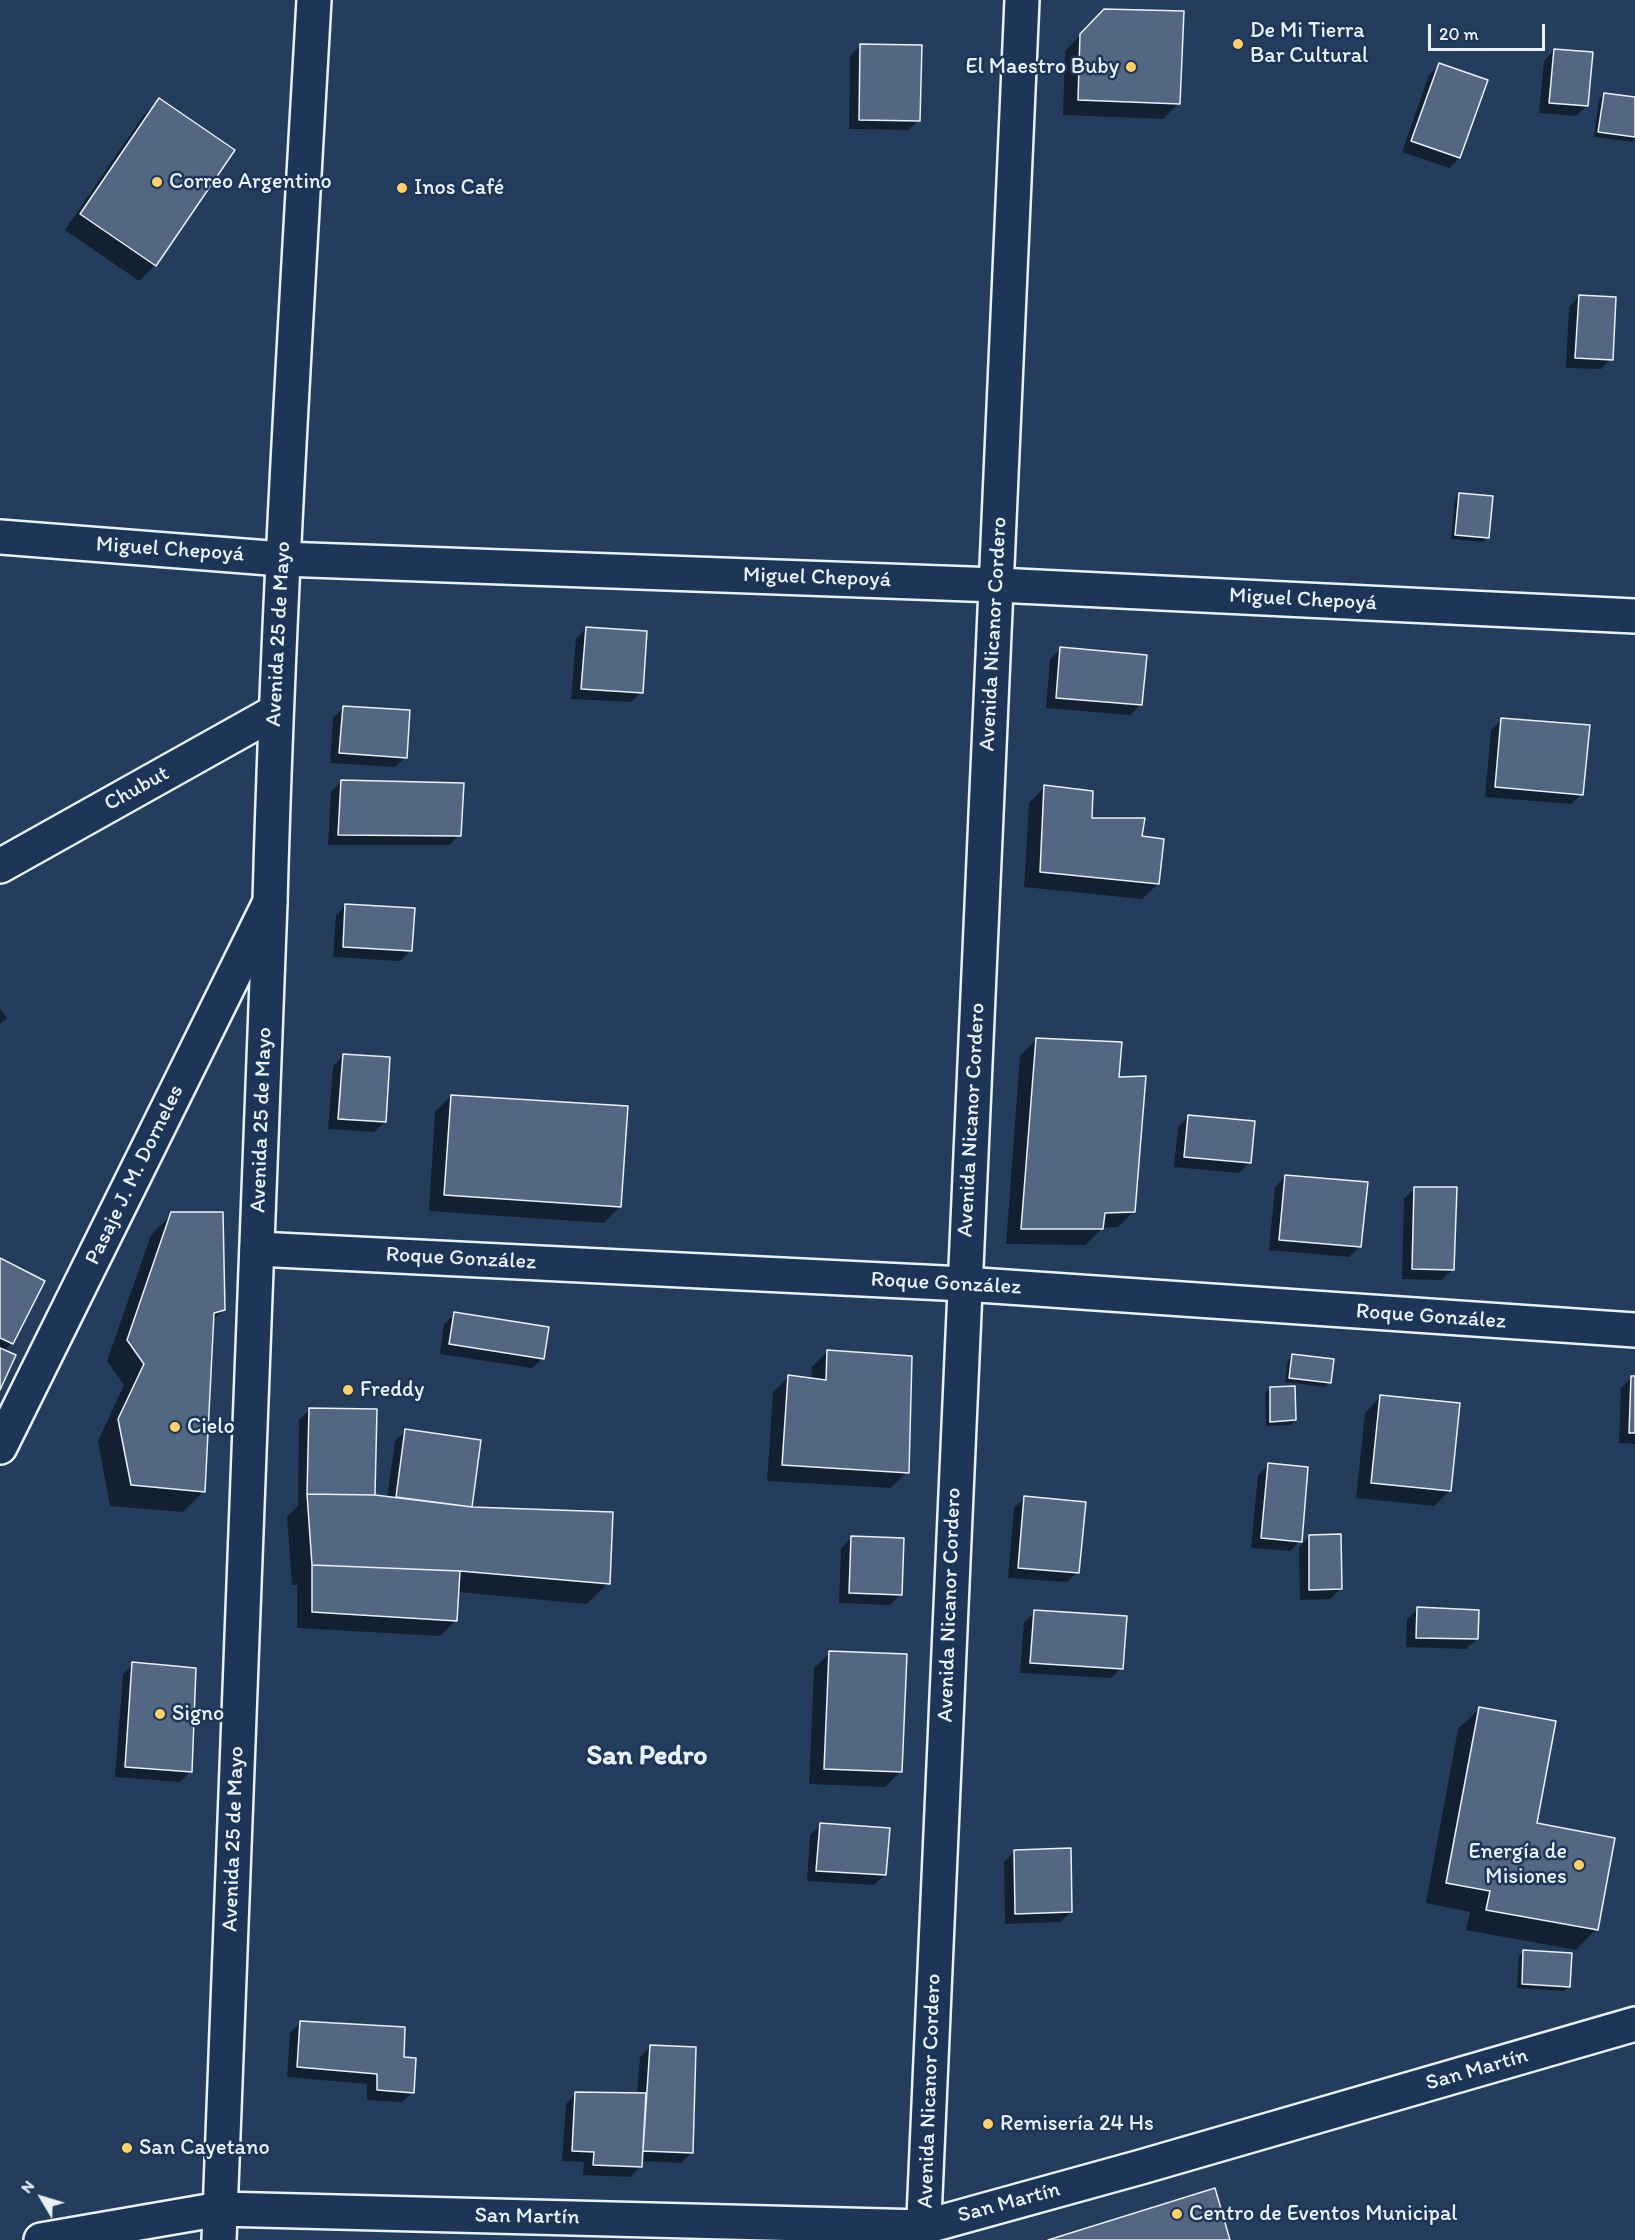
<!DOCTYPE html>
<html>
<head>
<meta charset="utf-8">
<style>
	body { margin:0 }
	#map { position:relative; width:1635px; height:2240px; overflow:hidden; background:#253d5d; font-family:Itim,sans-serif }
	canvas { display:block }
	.north { position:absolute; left:12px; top:2168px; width:60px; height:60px; -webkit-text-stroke:4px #1d3557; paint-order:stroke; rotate:308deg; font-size:16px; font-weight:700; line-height:24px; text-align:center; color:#e8f1f8 }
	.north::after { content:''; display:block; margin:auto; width:21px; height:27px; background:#e8f1f8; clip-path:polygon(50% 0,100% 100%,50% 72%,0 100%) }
	.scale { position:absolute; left:1428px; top:24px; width:117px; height:27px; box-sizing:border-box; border:3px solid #e8f1f8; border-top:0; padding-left:8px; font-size:18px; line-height:21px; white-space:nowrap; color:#e8f1f8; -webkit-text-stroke:4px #1d3557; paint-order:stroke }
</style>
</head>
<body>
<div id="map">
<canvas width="1635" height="2240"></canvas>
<div class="north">N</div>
<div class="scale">20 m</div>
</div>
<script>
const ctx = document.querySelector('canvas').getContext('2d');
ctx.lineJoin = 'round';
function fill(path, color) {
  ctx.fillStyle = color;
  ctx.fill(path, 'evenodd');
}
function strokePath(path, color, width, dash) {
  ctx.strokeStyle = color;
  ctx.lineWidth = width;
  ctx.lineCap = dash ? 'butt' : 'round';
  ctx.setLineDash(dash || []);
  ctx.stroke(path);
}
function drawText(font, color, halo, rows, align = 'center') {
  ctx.font = font + ' Itim,sans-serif';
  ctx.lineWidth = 5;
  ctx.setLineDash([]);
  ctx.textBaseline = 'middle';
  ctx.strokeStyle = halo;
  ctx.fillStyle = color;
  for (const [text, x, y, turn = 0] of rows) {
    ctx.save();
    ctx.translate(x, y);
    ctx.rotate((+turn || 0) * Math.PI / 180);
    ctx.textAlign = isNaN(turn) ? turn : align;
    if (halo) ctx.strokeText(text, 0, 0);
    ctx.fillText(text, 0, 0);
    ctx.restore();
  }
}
const shadow = new Path2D(`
	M1088 27 1179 103 1163 119 1063 115 1065 51Z
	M860 46 919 120 908 130 849 129 850 56Z
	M1554 50 1587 105 1576 116 1539 113 1544 61Z
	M1439 65 1459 158 1449 168 1402 152 1429 75Z
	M1604 95 1635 99V139L1632 142 1594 137 1599 99Z
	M159 100 155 265 139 281 65 230 143 116Z
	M1579 296 1611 359 1601 369 1566 368 1569 307Z
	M1460 494 1488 537 1483 542 1451 539 1455 499Z
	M586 628 642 692 631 702 571 699 576 639Z
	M1061 648 1141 704 1130 715 1046 708 1050 659Z
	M343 708 406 757 395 767 330 763 333 718Z
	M1502 719 1582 794 1571 804 1485 797 1491 730Z
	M341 782 459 835 449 845H328L331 792Z
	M1045 787 1090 820 1141 838 1158 884 1142 899 1024 887 1029 803Z
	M346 905 411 950 400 961 333 957 336 916Z
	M0 1009 7 1018 0 1024Z
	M1036 1040 1117 1079 1134 1211 1118 1227 1102 1228 1086 1245 1006 1244 1020 1056Z
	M343 1056 385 1122 374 1132 328 1129 333 1066Z
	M451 1096 620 1207 604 1223 429 1211 435 1112Z
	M1188 1117 1250 1162 1239 1173 1174 1167 1178 1127Z
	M1285 1177 1360 1246 1349 1257 1269 1250 1275 1187Z
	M1415 1188 1452 1270 1442 1280 1402 1279 1404 1199Z
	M172 1214 224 1310 212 1321 204 1491 183 1512 110 1506 98 1441 124 1385 107 1361 151 1235Z
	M0 1260 12 1343 4 1351 0 1386Z
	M455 1314 543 1358 532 1368 440 1354 444 1324Z
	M828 1351 907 1472 891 1488 767 1481 773 1392 789 1376 811 1379 812 1367Z
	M1292 1356 1329 1382 1325 1387 1285 1382 1288 1360Z
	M1632 1377H1635V1444L1619 1443 1621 1388Z
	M1270 1388 1295 1420 1290 1425 1266 1426 1265 1393Z
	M1380 1397 1450 1491 1434 1506 1356 1498 1365 1413Z
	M310 1409 370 1498H387L395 1441 406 1431 480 1441 470 1509 608 1583 587 1604 457 1592 456 1620 440 1636 297 1628V1585H292L287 1516 298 1506 299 1420Z
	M1268 1465 1300 1541 1290 1551 1251 1548 1258 1475Z
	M1025 1498 1078 1572 1067 1582 1008 1578 1014 1508Z
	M1310 1536 1340 1589 1330 1599 1300 1600 1299 1547Z
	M851 1538 900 1595 890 1605 839 1603 841 1548Z
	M1418 1609 1477 1639 1466 1649 1406 1647 1407 1619Z
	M1035 1612 1121 1668 1111 1678 1020 1673 1024 1622Z
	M830 1653 901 1771 885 1787 809 1784 814 1668Z
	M133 1664 191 1771 180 1782 115 1777 123 1674Z
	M1479 1709 1535 1824 1596 1929 1576 1950 1466 1930 1470 1912 1426 1903 1458 1729Z
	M820 1825 885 1875 874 1885 807 1881 810 1835Z
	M1014 1852 1071 1912 1060 1922 1005 1924 1004 1862Z
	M1524 1952 1569 1987 1564 1991 1517 1988 1519 1956Z
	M301 2022 402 2058 413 2092 402 2102 367 2100V2084L287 2077 290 2033Z
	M651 2046 691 2153 681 2163 641 2161 640 2167 630 2177 583 2175 584 2162 562 2161 566 2104 576 2093 637 2095 640 2057Z`);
const building = new Path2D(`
	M1104 9 1184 11 1180 104 1078 100 1080 34Z
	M860 44 922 45 920 121 859 120Z
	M1554 49 1593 52 1588 106 1549 103Z
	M1439 63 1488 80 1460 158 1411 141Z
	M1604 93 1635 97V137L1598 132Z
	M159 98 235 150 156 266 80 214Z
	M1579 295 1616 297 1613 360 1575 358Z
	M1459 493 1493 496 1489 538 1455 535Z
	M586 627 647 631 643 693 581 689Z
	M1060 647 1147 655 1142 705 1056 698Z
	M343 706 410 710 407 758 339 753Z
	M1501 718 1590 725 1583 795 1495 787Z
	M341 780 464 783 461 836 338 835Z
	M1044 785 1093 791 1092 818H1145L1142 836 1164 839 1159 884 1040 872Z
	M345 904 415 908 412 951 343 947Z
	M1036 1038 1122 1042 1119 1077 1146 1076 1135 1212 1105 1213 1103 1229H1021Z
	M343 1054 390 1057 386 1122 338 1119Z
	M451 1095 628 1106 621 1207 444 1195Z
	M1188 1115 1255 1121 1251 1163 1184 1157Z
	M1285 1175 1368 1182 1361 1247 1279 1240Z
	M1414 1187H1457L1454 1270 1412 1269Z
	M171 1212H223L225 1310 214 1313 205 1492 131 1485 118 1419 144 1364 127 1340Z
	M0 1258 45 1281 13 1344 0 1338Z
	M454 1312 549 1327 544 1359 449 1344Z
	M0 1348 16 1355 0 1390Z
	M827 1350 912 1356 909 1473 782 1465 788 1375 826 1380Z
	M1292 1354 1334 1359 1331 1383 1289 1378Z
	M1631 1376H1635V1433H1629Z
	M1295 1386 1296 1420 1270 1422V1387Z
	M1380 1395 1460 1403 1451 1491 1371 1483Z
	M309 1408 377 1409 375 1495 307 1494Z
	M405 1429 481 1440 472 1507 396 1497Z
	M1268 1463 1308 1467 1302 1542 1261 1538Z
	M307 1494 375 1495 472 1507 613 1512 610 1584 460 1571 312 1565Z
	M1024 1496 1086 1502 1079 1573 1018 1568Z
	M1341 1534 1342 1589 1309 1590V1535Z
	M851 1536 904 1538 902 1595 849 1593Z
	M312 1565 460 1571 457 1621 312 1612Z
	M1417 1607 1479 1610 1478 1639 1416 1638Z
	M1034 1610 1127 1616 1123 1669 1030 1663Z
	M829 1651 907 1654 902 1772 824 1769Z
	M132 1662 196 1668 192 1772 125 1767Z
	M1479 1707 1556 1721 1537 1823 1615 1838 1598 1930 1486 1910 1490 1891 1446 1883Z
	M820 1823 890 1828 886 1875 816 1871Z
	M1071 1848 1072 1912 1015 1914 1014 1850Z
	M1523 1950 1572 1953 1570 1987 1522 1984Z
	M300 2021 405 2027 404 2057 416 2058 414 2093 377 2090V2074L297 2067Z
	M650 2045 696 2047 693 2153 643 2151Z
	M575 2092 646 2093 642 2167 593 2165 594 2152 572 2151Z
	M1215 2188 1230 2240H1048Z`);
const street = new Path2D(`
	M0 537 282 559 997 585 1635 616
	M0 866 275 712
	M257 1249 964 1284 1635 1330
	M0 1447 270 902
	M41 2240 220 2209 924 2227 1141 2167 1635 2024`);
const secondary = new Path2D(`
	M219 2240 270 902C278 601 297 301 314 0
	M923 2240 1022 0`);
const markers = [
	[1238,44,6,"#ffd166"],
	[1131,67,6,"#ffd166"],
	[157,182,6,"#ffd166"],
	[402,188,6,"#ffd166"],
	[348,1390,6,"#ffd166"],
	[175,1427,6,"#ffd166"],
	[160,1714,6,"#ffd166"],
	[1579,1865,6,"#ffd166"],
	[988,2124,6,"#ffd166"],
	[127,2148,6,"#ffd166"],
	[1177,2214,6,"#ffd166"]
];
const poiNames = [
	["De Mi Tierra",1250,31],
	["Bar Cultural",1250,56],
	["El Maestro Buby",1119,67,"right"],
	["Correo Argentino",169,182],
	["Inos Café",414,188],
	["Freddy",360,1390],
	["Cielo",187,1427],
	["Signo",172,1714],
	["Energía de",1567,1852,"right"],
	["Misiones",1567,1877,"right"],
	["Remisería 24 Hs",1000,2124],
	["San Cayetano",139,2148],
	["Centro de Eventos Municipal",1189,2214]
];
const streetNames = [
	["Miguel Chepoyá",170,550,4],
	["Miguel Chepoyá",817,578,2],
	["Miguel Chepoyá",1303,600,3],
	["Avenida 25 de Mayo",279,634,-87],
	["Avenida Nicanor Cordero",994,634,-87],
	["Chubut",137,789,-29],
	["Avenida 25 de Mayo",262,1120,-88],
	["Avenida Nicanor Cordero",972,1120,-87],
	["Pasaje J. M. Dorneles",135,1175,-64],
	["Roque González",461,1259,3],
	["Roque González",946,1284,3],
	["Roque González",1431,1317,4],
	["Avenida Nicanor Cordero",950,1605,-88],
	["Avenida 25 de Mayo",234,1839,-88],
	["San Martín",1477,2070,-16],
	["Avenida Nicanor Cordero",930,2091,-88],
	["San Martín",1009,2203,-15],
	["San Martín",527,2217,1]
];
const districtNames = [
	["San Pedro",647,1757]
];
fill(shadow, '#0007');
fill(building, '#536782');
strokePath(building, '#e8f1f8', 1.5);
strokePath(street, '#e8f1f8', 38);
strokePath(secondary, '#e8f1f8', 38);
strokePath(street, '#1d3557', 33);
strokePath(secondary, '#1d3557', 33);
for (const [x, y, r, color] of markers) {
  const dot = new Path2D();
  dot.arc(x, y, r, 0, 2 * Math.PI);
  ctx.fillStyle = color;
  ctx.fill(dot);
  strokePath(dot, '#1d3557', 2);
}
drawText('22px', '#e8f1f8', '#1d3557', poiNames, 'left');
drawText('22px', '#e8f1f8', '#1d3557', streetNames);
drawText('bold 28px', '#e8f1f8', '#1d3557', districtNames);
</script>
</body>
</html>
